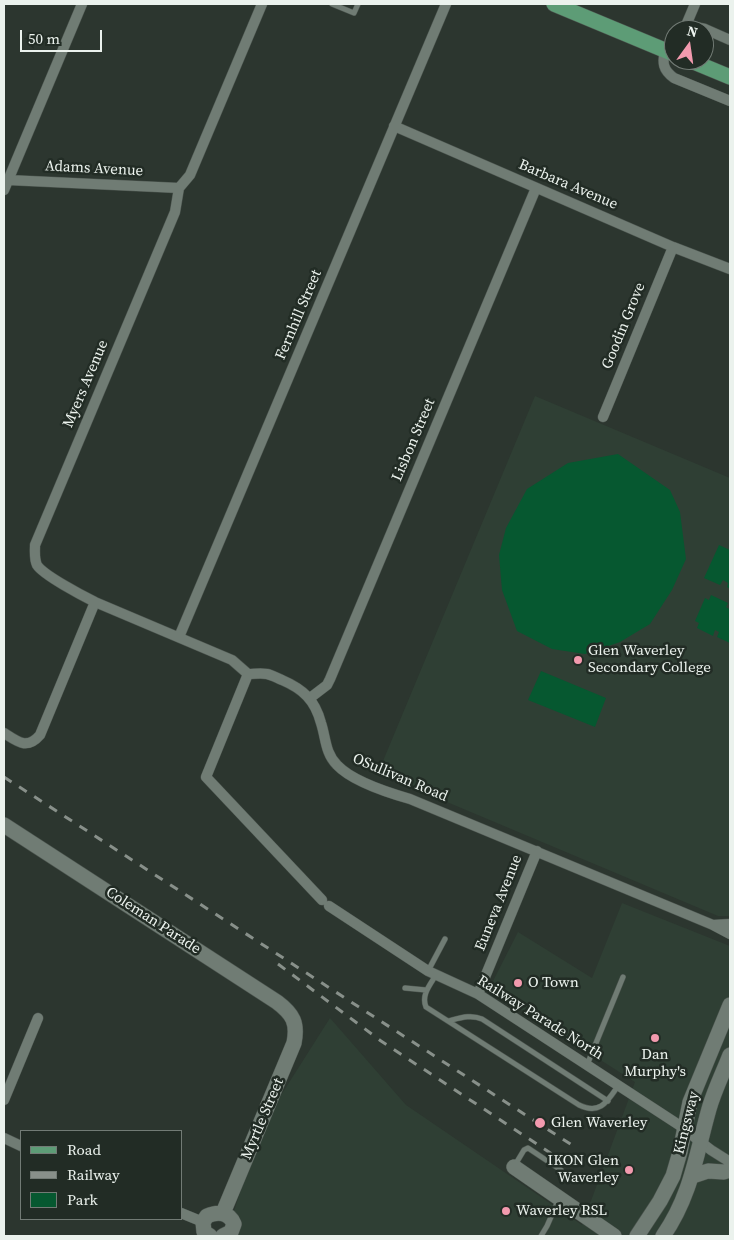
<!DOCTYPE html>
<html>
<head>
<meta charset="utf-8">
<style>
	body { margin:0 }
	#map { position:relative; width:734px; height:1240px; overflow:hidden; background:#2c362f; font-family:"Source Serif 4",serif }
	canvas { display:block }
	.frame { position:absolute; inset:0; border:5px solid #ebf2ed; pointer-events:none }
	.legend { position:absolute; left:20px; top:1130px; width:162px; height:90px; box-sizing:border-box; background:#222c25; border:1px solid #727b75; margin:0; padding:6px 9px; list-style:none; font-size:15px; color:#ebf2ed }
	.legend li { display:flex; align-items:center; gap:10px; height:25px }
	.legend b { width:25px; border:1px solid #727b75 }
	.north { position:absolute; left:664px; top:20px; width:50px; height:50px; box-sizing:border-box; background:#222c25; border:1px solid #727b75; border-radius:50%; rotate:14deg; font-size:14px; font-weight:700; line-height:20px; text-align:center; color:#ebf2ed }
	.north::after { content:''; display:block; margin:auto; width:18px; height:22px; background:#f29aae; clip-path:polygon(50% 0,100% 100%,50% 72%,0 100%) }
	.scale { position:absolute; left:20px; top:30px; width:82px; height:22px; box-sizing:border-box; border:2px solid #ebf2ed; border-top:0; padding-left:6px; font-size:15px; line-height:18px; white-space:nowrap; color:#ebf2ed; -webkit-text-stroke:4px #222c25; paint-order:stroke }
</style>
</head>
<body>
<div id="map">
<canvas width="734" height="1240"></canvas>
<div class="frame"></div>
<ul class="legend">
<li><b style="height:6px;background:#5d9c76"></b>Road</li>
<li><b style="height:6px;background:#88908a"></b>Railway</li>
<li><b style="height:14px;background:#065830"></b>Park</li>
</ul>
<div class="north">N</div>
<div class="scale">50 m</div>
</div>
<script>
const ctx = document.querySelector('canvas').getContext('2d');
ctx.lineJoin = 'round';
function fill(path, color) {
  ctx.fillStyle = color;
  ctx.fill(path, 'evenodd');
}
function strokePath(path, color, width, dash) {
  ctx.strokeStyle = color;
  ctx.lineWidth = width;
  ctx.lineCap = dash ? 'butt' : 'round';
  ctx.setLineDash(dash || []);
  ctx.stroke(path);
}
function drawText(font, color, halo, rows, align = 'center') {
  ctx.font = font + ' "Source Serif 4",serif';
  ctx.lineWidth = 5;
  ctx.setLineDash([]);
  ctx.textBaseline = 'middle';
  ctx.strokeStyle = halo;
  ctx.fillStyle = color;
  for (const [text, x, y, turn = 0] of rows) {
    ctx.save();
    ctx.translate(x, y);
    ctx.rotate((+turn || 0) * Math.PI / 180);
    ctx.textAlign = isNaN(turn) ? turn : align;
    if (halo) ctx.strokeText(text, 0, 0);
    ctx.fillText(text, 0, 0);
    ctx.restore();
  }
}
const built = new Path2D(`
	M535 396 730 478V916H718L378 773Z
	M622 903 730 946V1236H226L244 1180 278 1100 330 1018 406 1105 582 1225 635 1082 489 989 518 932 592 978Z`);
const green = new Path2D(`
	M618 454 670 490 680 512 686 559 672 590 650 624 620 642 585 654 552 649 517 631 502 590 499 555 506 528 527 489 568 463Z
	M719 545 730 550V589L727 587 728 583 723 580 720 585 704 578Z
	M711 595 728 603 726 607 729 609 730 608V643L717 637 719 632 715 630 713 636 697 628 699 623 695 621 705 598 709 600Z
	M541 671 606 698 595 727 528 700Z`);
const lane = new Path2D(`
	M332 4 354 13 358 4
	M428 971 445 939
	M436 975C430 985 421 995 426 1007L579 1105C600 1115 607 1102 618 1086
	M405 988 426 990
	M448 1021C460 1018 471 1014 482 1019L608 1101
	M587 1065 623 977
	M515 1165 524 1150 528 1148 561 1170
	M541 1236 547 1226 558 1201`);
const street = new Path2D(`
	M686 25 705 29 730 40
	M684 30 695 4
	M665 50C662 63 663 70 674 78L730 101
	M394 126 673 247 730 269
	M8 180 179 188
	M4 190 82 4
	M603 417 673 247
	M95 602 232 660 248 674C254 674 261 673 267 674 272 675 277 678 282 680 303 689 315 700 321 723 326 738 325 753 337 765 352 781 389 793 410 799L713 925 730 934
	M179 637 446 4
	M248 674 206 777 322 900
	M310 698 327 685 330 679 536 188
	M4 733C18 742 27 750 40 735L95 602C83 596 43 575 37 565 34 559 35 551 35 545L175 212 179 188 190 175 262 4
	M329 906 428 971 478 994 679 1125 711 1150 730 1162
	M713 925 730 924
	M478 994 537 851
	M4 1100 38 1018
	M4 1138 21 1146
	M181 1213 203 1222`);
const secondary = new Path2D(`
	M4 825 277 1002C293 1014 298 1023 294 1043L223 1213
	M514 1167 614 1236
	M693 1176 708 1171 724 1172 730 1170
	M210 1236 204 1232 203 1222 207 1216C218 1211 229 1212 234 1224L231 1232 223 1236
	M637 1236 660 1201 673 1176 680 1152 690 1102 730 1005
	M663 1236C691 1196 696 1155 709 1109 714 1091 723 1073 730 1055`);
const primary = new Path2D(`
	M554 4 674 54
	M689 60 730 77`);
const rail = new Path2D(`
	M4 777 578 1149
	M278 964 381 1041 567 1164`);
const markers = [
	[578,660,5,"#f29aae"],
	[518,983,5,"#f29aae"],
	[655,1038,5,"#f29aae"],
	[540,1123,6,"#f29aae"],
	[629,1170,5,"#f29aae"],
	[506,1211,5,"#f29aae"]
];
const streetNames = [
	["Adams Avenue",94,169,3],
	["Barbara Avenue",568,185,23],
	["Fernhill Street",299,315,-67],
	["Goodin Grove",624,326,-68],
	["Myers Avenue",86,384,-67],
	["Lisbon Street",414,440,-67],
	["OSullivan Road",400,778,23],
	["Euneva Avenue",499,903,-68],
	["Coleman Parade",153,921,33],
	["Railway Parade North",540,1018,32],
	["Myrtle Street",263,1119,-67],
	["Kingsway",687,1123,-76]
];
const poiNames = [
	["Glen Waverley",588,651],
	["Secondary College",588,668],
	["O Town",528,983],
	["Dan",655,1055,"center"],
	["Murphy's",655,1072,"center"],
	["Glen Waverley",551,1123],
	["IKON Glen",619,1161,"right"],
	["Waverley",619,1178,"right"],
	["Waverley RSL",516,1211]
];
fill(built, '#2f3f34');
fill(green, '#065830');
strokePath(lane, '#4c554f', 6);
strokePath(street, '#4c554f', 11);
strokePath(secondary, '#4c554f', 16);
strokePath(primary, '#4c554f', 16);
strokePath(lane, '#707c74', 5);
strokePath(street, '#707c74', 10);
strokePath(secondary, '#707c74', 15);
strokePath(primary, '#5d9c76', 15);
strokePath(rail, '#88908a', 3, [9, 9]);
for (const [x, y, r, color] of markers) {
  const dot = new Path2D();
  dot.arc(x, y, r, 0, 2 * Math.PI);
  ctx.fillStyle = color;
  ctx.fill(dot);
  strokePath(dot, '#222c25', 2);
}
drawText('15px', '#ebf2ed', '#222c25', streetNames);
drawText('15px', '#ebf2ed', '#222c25', poiNames, 'left');
</script>
</body>
</html>
